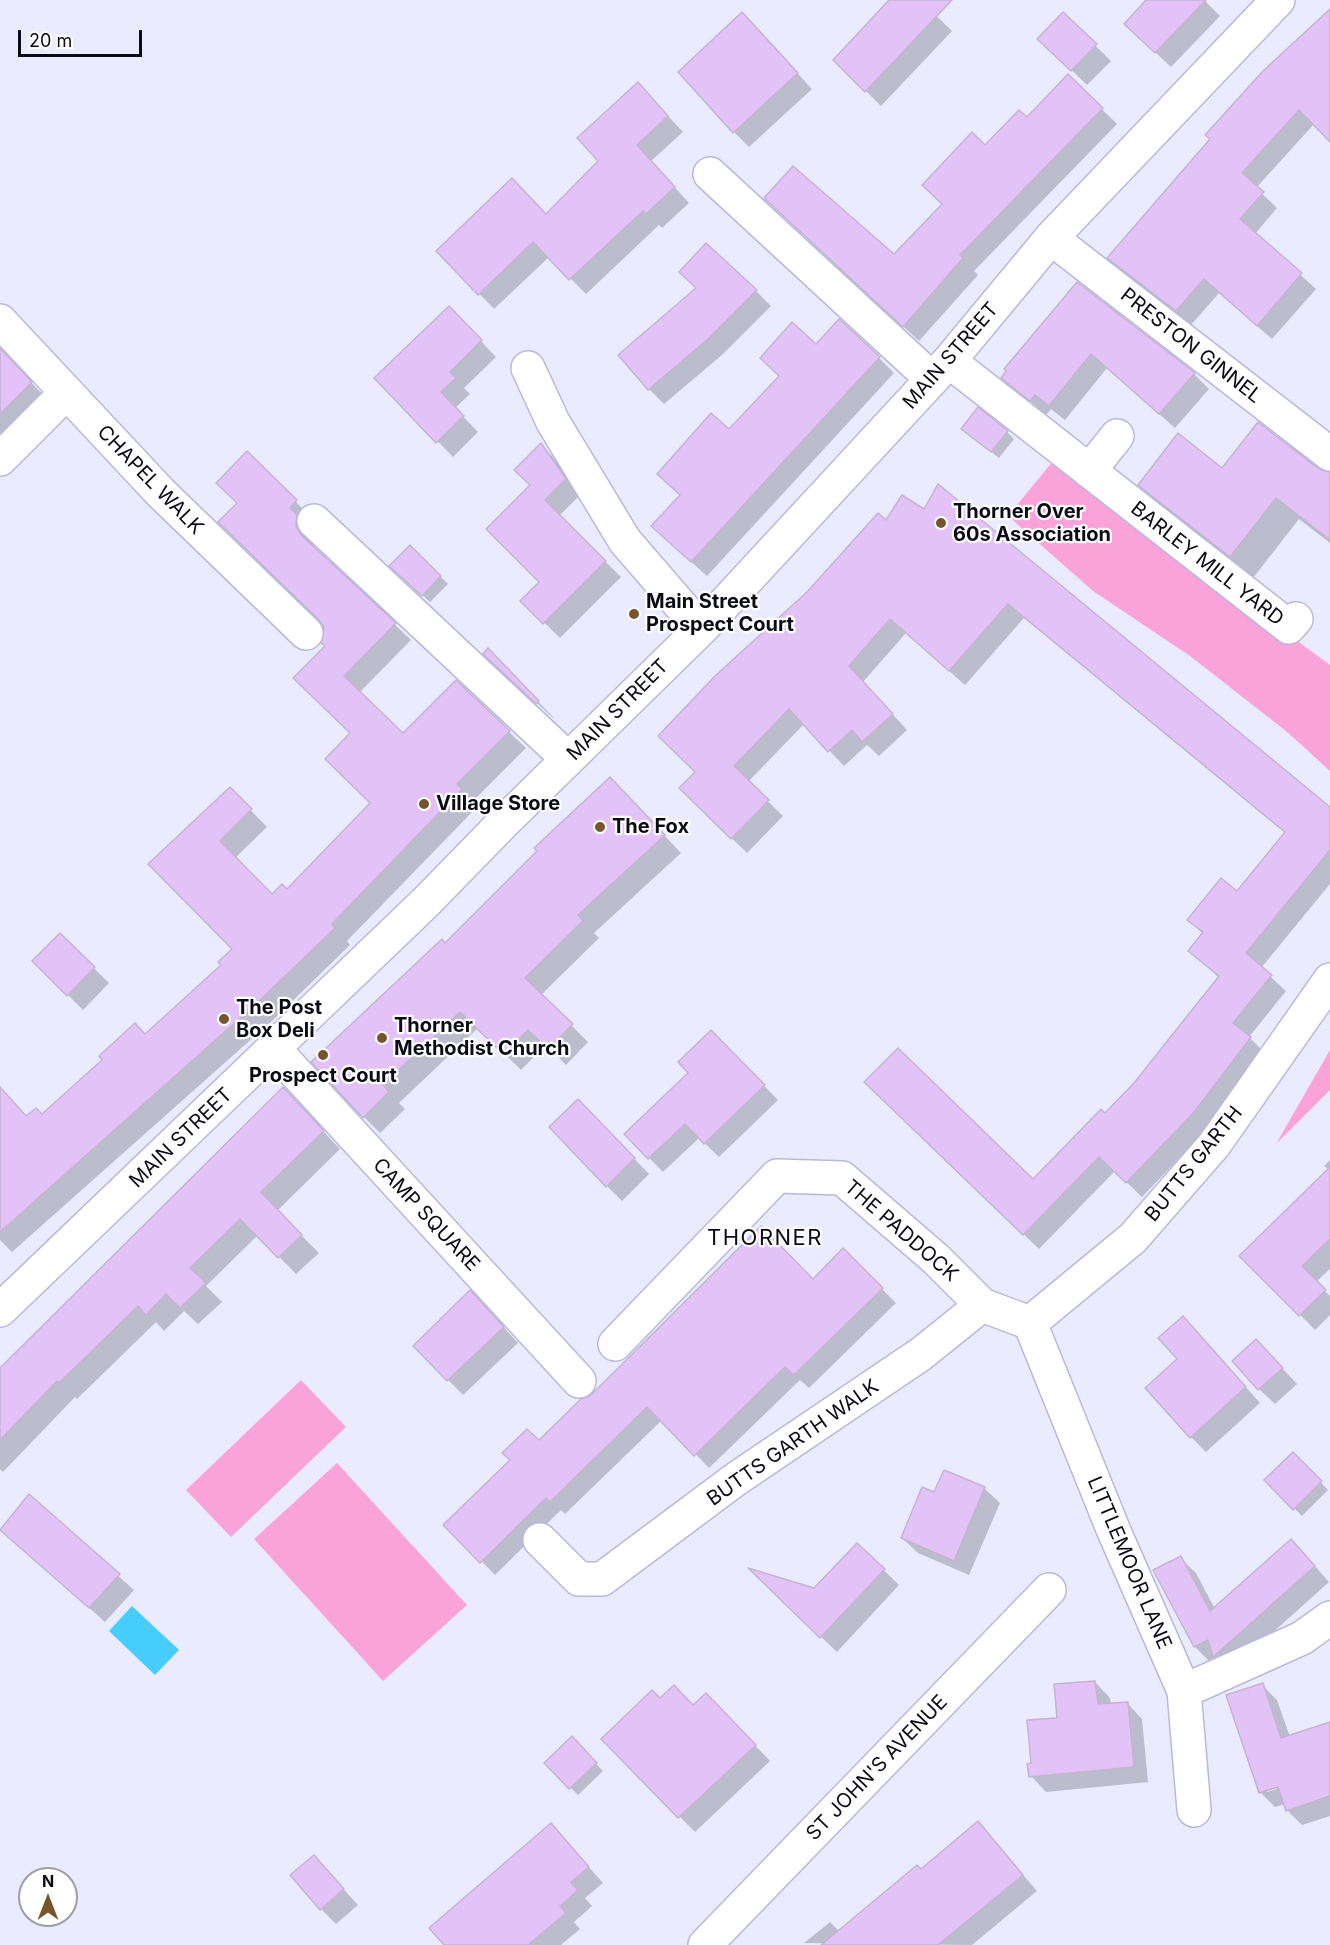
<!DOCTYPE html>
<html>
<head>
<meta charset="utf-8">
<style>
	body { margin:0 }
	#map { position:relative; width:1330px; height:1945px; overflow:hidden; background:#eaebff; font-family:Inter,sans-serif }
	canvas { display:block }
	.north { position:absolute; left:18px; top:1867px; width:60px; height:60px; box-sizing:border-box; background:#fff; border:2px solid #9d9da2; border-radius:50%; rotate:0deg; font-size:16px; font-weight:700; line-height:24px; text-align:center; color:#0b0b16 }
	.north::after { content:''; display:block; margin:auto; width:21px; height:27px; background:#76552c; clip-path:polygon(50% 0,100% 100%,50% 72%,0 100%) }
	.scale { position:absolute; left:18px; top:30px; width:124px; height:27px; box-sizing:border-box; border:3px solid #0b0b16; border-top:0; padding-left:8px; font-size:18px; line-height:21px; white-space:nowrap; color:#0b0b16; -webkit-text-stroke:4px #fff; paint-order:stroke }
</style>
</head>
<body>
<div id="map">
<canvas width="1330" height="1945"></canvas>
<div class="north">N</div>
<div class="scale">20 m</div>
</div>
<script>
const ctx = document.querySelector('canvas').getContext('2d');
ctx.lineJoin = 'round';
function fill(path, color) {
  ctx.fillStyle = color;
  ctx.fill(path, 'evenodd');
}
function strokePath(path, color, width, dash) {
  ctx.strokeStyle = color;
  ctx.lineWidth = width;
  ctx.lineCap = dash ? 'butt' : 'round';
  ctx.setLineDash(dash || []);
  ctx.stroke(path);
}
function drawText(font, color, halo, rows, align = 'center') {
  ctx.font = font + ' Inter,sans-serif';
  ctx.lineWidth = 4.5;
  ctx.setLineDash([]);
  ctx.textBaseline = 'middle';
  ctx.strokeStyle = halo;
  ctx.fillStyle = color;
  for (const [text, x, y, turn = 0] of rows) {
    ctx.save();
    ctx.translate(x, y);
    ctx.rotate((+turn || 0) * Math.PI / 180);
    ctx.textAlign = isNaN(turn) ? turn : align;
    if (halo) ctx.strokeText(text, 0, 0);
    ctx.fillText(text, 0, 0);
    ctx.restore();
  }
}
const green = new Path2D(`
	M1053 461 1330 665V771L1286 731 1190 656 1093 591 1008 516Z
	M1330 1050V1090L1276 1144Z
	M301 1380 346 1427 231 1537 186 1490Z
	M337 1463 467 1605 383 1681 254 1539Z`);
const water = new Path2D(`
	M132 1606 179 1650 155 1675 109 1631Z`);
const shadow = new Path2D(`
	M891 0H920L952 31 881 106 835 60Z
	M1148 0H1204L1220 16 1171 67 1141 39Z
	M1330 10V113L1315 123 1256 188 1277 208 1255 234 1316 289 1272 339 1219 293 1191 325 1124 272 1109 258Z
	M1063 14 1111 61 1087 85 1055 54Z
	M758 30 812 89 749 147 734 132Z
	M1068 76 1117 124 974 271 978 275 919 341 781 213 894 257 944 205 985 147 1027 120Z
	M638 84 683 132 651 161 689 203 662 228 659 225 586 294 549 257 494 309 438 251 546 216 600 161Z
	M1077 284 1194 374 1209 389 1175 428 1107 368 1065 420 1051 409 1046 415 1003 377Z
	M756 291 771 306 723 354 664 404 649 389Z
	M464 323 496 357 464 388 470 394 455 408 478 432 453 457 376 378Z
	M816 346 879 358 894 373 707 576 668 541 681 495 729 432Z
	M0 350 46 398 0 444Z
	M963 429 1007 432 1014 439 999 458Z
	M541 445 556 460 580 495 559 516 621 577 560 638 522 601 541 582 532 485Z
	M247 453 312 518V543L316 550 411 640 359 693 403 735 456 682 526 748 472 802 477 807 347 941 350 945 274 1019 12 1252 0 1240V1138L42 1116 146 1036 223 965 234 949 150 864 230 789 267 827 235 858 272 896 287 891 372 803 327 646 325 627 239 503Z
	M1222 470 1330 473V543L1299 519 1253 578 1162 507 1140 485Z
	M878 515 1330 810V884L1261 968 1286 991 1249 1037 1265 1053 1210 1126 1142 1197 1115 1171 1039 1249 882 1097 1033 1181 1135 1084 1219 978 1190 951 1203 934 1189 920 1237 893 1285 833 1024 618 965 685 906 633 863 682 907 730 879 756 867 745 844 766 804 724 748 782 783 816 747 853 681 788 697 772 808 593Z
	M410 547 448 584 430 602 391 566Z
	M503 665 553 717V718L500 669Z
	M627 796 681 853 594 933 599 938 541 995 588 1042 566 1065 546 1045 521 1070 478 1028 399 1103 405 1109 380 1133 364 1117 446 945Z
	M60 935 109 983 83 1010 34 961Z
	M711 1032 778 1100 719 1157 699 1138 663 1172 626 1134 690 1073Z
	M283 1089 340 1149 277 1211 319 1253 296 1274 258 1235 206 1286 222 1302 198 1324 184 1311 164 1331 156 1322 77 1399 75 1397 3 1472 0 1469V1371Z
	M593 1116 649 1174 622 1201 607 1186Z
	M1330 1160V1269L1316 1282 1330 1296V1315L1315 1330 1242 1256 1329 1170 1324 1166Z
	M843 1250 896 1303 809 1388 800 1380 709 1468 662 1420 565 1514 561 1510 495 1575 446 1525 539 1442 813 1281Z
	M485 1307 518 1343 463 1395 415 1346Z
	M1198 1333 1260 1403 1206 1452 1191 1437 1180 1359Z
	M1271 1356 1297 1384 1275 1404 1259 1389Z
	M1293 1454 1328 1490 1302 1516 1266 1480Z
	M984 1488 1000 1503 969 1575 918 1553 902 1538 935 1494Z
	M29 1496 134 1590 105 1622 1 1529Z
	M858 1545 899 1585 837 1652 765 1583 814 1590Z
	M1306 1556 1329 1582 1230 1671 1210 1662 1195 1647 1155 1571 1180 1558 1196 1573 1215 1609Z
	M1095 1682 1110 1698 1111 1705 1127 1703 1142 1719 1148 1782 1046 1792 1031 1776 1033 1764 1058 1719Z
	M1262 1685 1277 1700 1290 1737 1330 1724V1816L1302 1825 1287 1810 1285 1804 1275 1807 1260 1792ZM1284 1784 1285 1786 1267 1792V1789Z
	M661 1700 721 1710 770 1761 695 1832 603 1739Z
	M572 1739 603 1771 578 1795 546 1763Z
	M978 1823 1037 1891 972 1945 804 1943 830 1922 840 1932 921 1871Z
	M551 1825 603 1883 585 1898 592 1906 574 1922 580 1929 561 1945H446Z
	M314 1857 358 1905 336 1924 321 1909Z`);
const building = new Path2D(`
	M889 0H952L865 92 833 60Z
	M1146 0H1206L1155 53 1124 24Z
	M1330 9V142L1299 110 1242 173 1264 192 1240 219 1302 273 1257 326 1204 279 1176 311 1107 258 1210 139 1205 135 1263 71Z
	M742 12 798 73 733 133 678 72Z
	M1063 12 1097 44 1071 71 1037 39Z
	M1068 74 1103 108 960 255 963 258 903 327 764 198 793 166 894 254 942 204 922 185 972 132 985 145 1019 110 1027 117Z
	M638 82 668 116 637 145 675 187 646 214 643 211 569 280 533 242 478 295 436 251 512 178 546 214 598 161 577 138Z
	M706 243 757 290 708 339 648 390 618 355 696 288 679 272Z
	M1077 282 1195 373 1159 414 1091 354 1049 406 1035 395 1030 401 1001 378 1006 371 1004 369Z
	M449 306 482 340 450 372 456 378 441 392 464 416 436 443 374 378Z
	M839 319 880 357 691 562 651 526 680 495 657 474 711 413 729 429 779 376 760 358 792 322 816 344Z
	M0 348 32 382 0 414Z
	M978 407 1008 431 991 452 961 429Z
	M1258 422 1319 469 1330 472V540L1276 498 1230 557 1138 485 1178 433 1222 468Z
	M541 443 566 479 545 500 606 561 543 624 520 601 539 582 486 529 530 485 514 470Z
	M247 451 297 500 290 508 297 515 296 526 301 535 396 623 344 676 403 733 456 680 510 731 457 784 462 789 332 924 335 928 257 1003 0 1232V1087L26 1116 36 1108 42 1114 102 1060 99 1056 135 1023 145 1034 221 965 218 962 232 949 148 864 230 787 252 809 220 841 272 894 282 884 287 889 370 803 325 759 350 733 293 678 325 646 321 643 324 627 319 620 218 522 237 503 216 483Z
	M938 484 1330 807V850L1246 953 1272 975 1233 1023 1251 1037 1195 1111 1126 1183 1099 1157 1023 1235 864 1082 898 1048 1033 1179 1101 1109 1105 1113 1134 1083 1219 976 1188 951 1203 932 1187 920 1221 878 1237 891 1285 832 1008 604 949 671 890 619 849 666 893 714 862 742 852 730 828 752 789 709 734 766 769 800 731 839 679 788 695 772 658 736 715 676 807 592 878 513 886 520 902 495 924 509Z
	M410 545 441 576 422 596 389 566Z
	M488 648 539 701 536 704 483 654Z
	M610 777 665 835 578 915 583 921 525 978 573 1024 548 1049 528 1030 503 1054 460 1012 383 1085 389 1092 363 1118 311 1062 442 939 445 943 537 851 534 848Z
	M60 933 95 967 67 996 32 961Z
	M711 1030 765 1085 704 1144 685 1124 648 1159 624 1134 688 1073 678 1062Z
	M283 1087 324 1131 261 1192 302 1235 278 1258 240 1219 190 1268 206 1283 180 1308 166 1294 146 1315 138 1306 59 1383 57 1381 0 1440V1368Z
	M578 1099 635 1158 606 1187 549 1127Z
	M1330 1167V1239L1302 1266 1326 1290 1299 1316 1239 1256Z
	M761 1226 813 1279 843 1248 883 1288 794 1375 785 1367 694 1456 647 1407 550 1502 546 1498 480 1563 443 1525 510 1460 502 1453 527 1429 539 1440 581 1399 591 1395Z
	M470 1290 504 1327 447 1381 413 1346Z
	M1183 1316 1246 1387 1190 1438 1145 1388 1177 1359 1158 1338Z
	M1256 1339 1283 1368 1258 1390 1232 1361Z
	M1293 1452 1322 1481 1293 1510 1264 1480Z
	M944 1470 985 1487 954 1561 901 1538 922 1487 934 1492Z
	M29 1494 120 1574 89 1608 0 1530Z
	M1291 1539 1315 1566 1213 1657 1208 1640 1194 1647 1153 1570 1181 1556 1210 1611Z
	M857 1543 885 1569 820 1638 748 1568 814 1588Z
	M1095 1681 1098 1704 1128 1702 1134 1767 1029 1777 1027 1764 1031 1763 1027 1720 1057 1718 1054 1684Z
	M1263 1683 1281 1738 1330 1722V1796L1286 1811 1278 1787 1259 1793 1226 1695Z
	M674 1685 693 1705 706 1693 756 1745 678 1818 601 1739 652 1690 660 1698Z
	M572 1736 597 1763 569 1789 544 1763Z
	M978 1821 1023 1875 938 1945H821L917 1865 921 1869Z
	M551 1823 589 1867 571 1882 578 1890 560 1906 566 1913 528 1945H444L429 1928Z
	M314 1855 344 1889 320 1910 290 1875Z`);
const minor = new Path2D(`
	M710 174 932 379
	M1051 238 1330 454
	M0 321 161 493 306 633
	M949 361 1289 627 1296 619
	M528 368 553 422 625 541 701 629
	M0 459 66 393
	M1089 471 1117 436
	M314 521 568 759
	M274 1049 579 1381
	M0 1310 426 902 503 823 701 629 949 361 1051 238 1278 0
	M1030 1323 1113 1529 1184 1691 1194 1810
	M1030 1323 1133 1238 1214 1145 1330 980
	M615 1344 777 1176 842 1178 936 1259 982 1305 1030 1323
	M540 1540 579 1579H602L736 1479 921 1354 982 1305
	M1184 1691 1302 1638 1330 1618
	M705 1945 1049 1590`);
const markers = [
	[941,523,6,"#76552c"],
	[634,614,6,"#76552c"],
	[424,804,6,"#76552c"],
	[600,827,6,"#76552c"],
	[224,1019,6,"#76552c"],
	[382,1038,6,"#76552c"],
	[323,1055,6,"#76552c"]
];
const streetNames = [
	["PRESTON GINNEL",1191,346,38],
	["MAIN STREET",951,356,-49],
	["CHAPEL WALK",150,480,46],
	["BARLEY MILL YARD",1207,564,38],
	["MAIN STREET",618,710,-45],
	["MAIN STREET",181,1138,-44],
	["BUTTS GARTH",1194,1164,-51],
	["CAMP SQUARE",426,1215,47],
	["THE PADDOCK",901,1231,41],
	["BUTTS GARTH WALK",793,1443,-35],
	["LITTLEMOOR LANE",1129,1563,67],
	["ST JOHN'S AVENUE",877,1768,-46]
];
const poiNames = [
	["Thorner Over",953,512],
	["60s Association",953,535],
	["Main Street",646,602],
	["Prospect Court",646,625],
	["Village Store",436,804],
	["The Fox",612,827],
	["The Post",236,1008],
	["Box Deli",236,1031],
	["Thorner",394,1026],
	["Methodist Church",394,1049],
	["Prospect Court",323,1076,"center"]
];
const quarterNames = [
	["THORNER",765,1238]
];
fill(green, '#faa2da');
fill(water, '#47cdfa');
fill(shadow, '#0003');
fill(building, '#e3c3f7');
strokePath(building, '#c5b3d1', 1.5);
strokePath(minor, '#b8b9da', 36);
strokePath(minor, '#fff', 33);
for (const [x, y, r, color] of markers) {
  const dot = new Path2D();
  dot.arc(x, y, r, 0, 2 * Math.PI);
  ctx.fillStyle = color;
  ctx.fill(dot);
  strokePath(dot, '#fff', 2);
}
drawText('20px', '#0b0b16', '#fff', streetNames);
drawText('bold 20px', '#0b0b16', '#fff', poiNames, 'left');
ctx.letterSpacing = '1.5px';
drawText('22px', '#0b0b16', '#fff', quarterNames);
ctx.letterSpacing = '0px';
</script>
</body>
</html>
